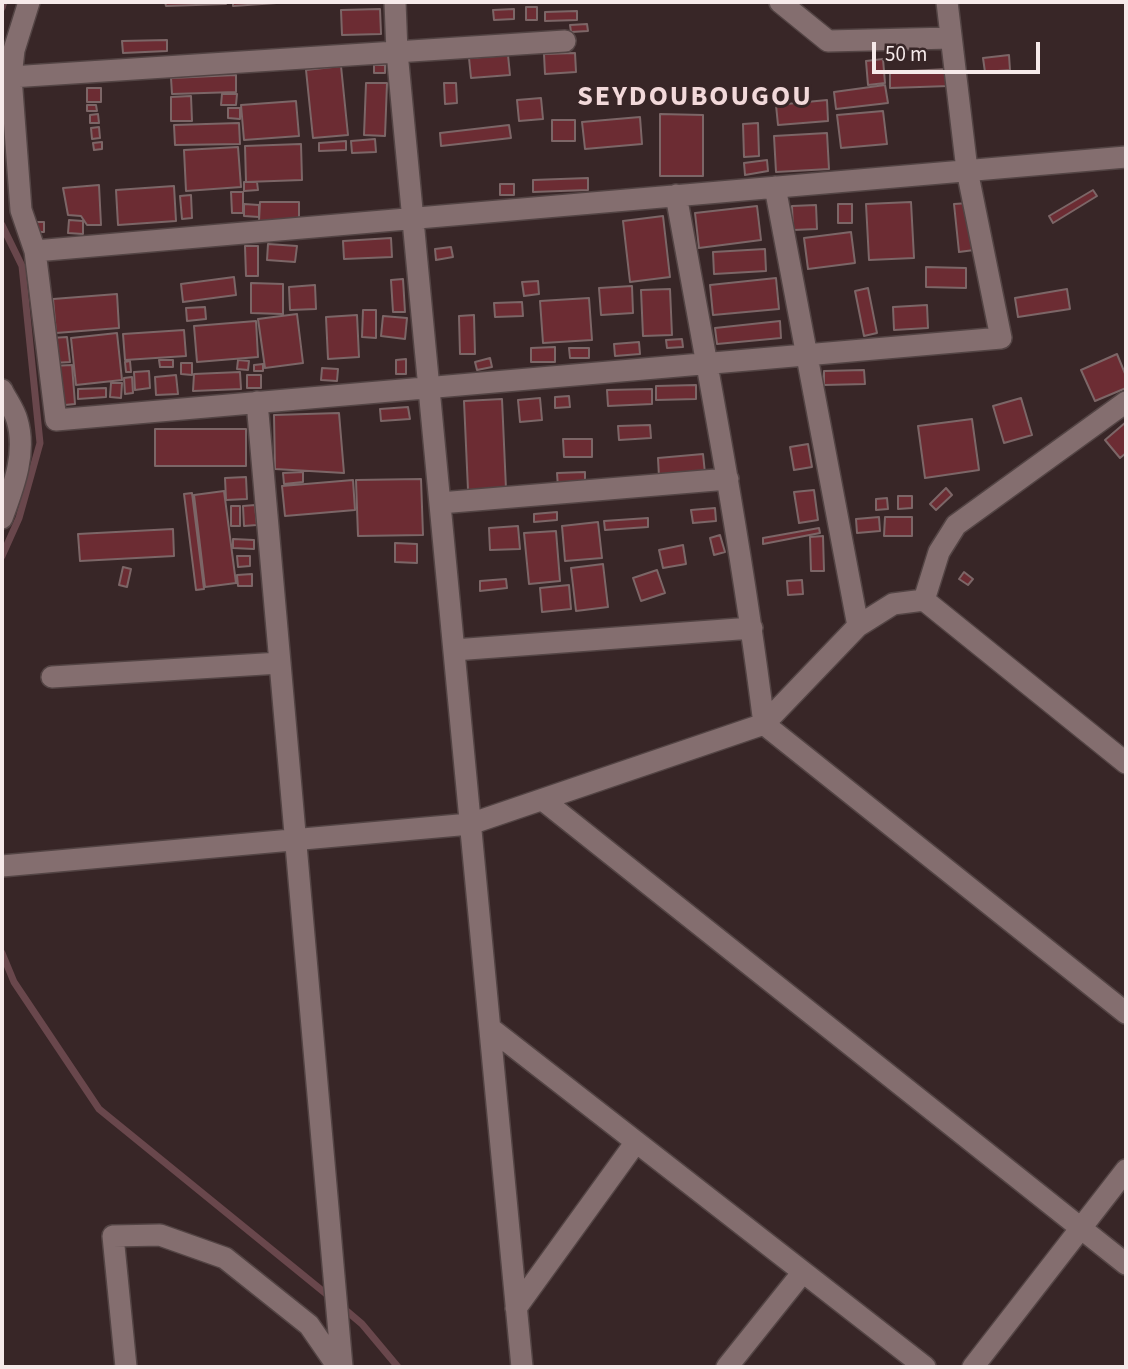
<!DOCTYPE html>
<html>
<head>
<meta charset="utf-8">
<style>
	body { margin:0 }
	#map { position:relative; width:1128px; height:1369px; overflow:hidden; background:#382627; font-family:"Source Sans 3",sans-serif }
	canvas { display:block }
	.frame { position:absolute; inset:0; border:4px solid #f6eaea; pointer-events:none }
	.scale { position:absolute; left:872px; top:42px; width:168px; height:32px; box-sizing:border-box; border:4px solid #f6eaea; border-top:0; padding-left:9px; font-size:21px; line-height:24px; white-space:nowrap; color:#f6eaea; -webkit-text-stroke:5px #382627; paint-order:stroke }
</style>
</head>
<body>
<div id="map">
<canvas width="1128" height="1369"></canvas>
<div class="frame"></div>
<div class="scale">50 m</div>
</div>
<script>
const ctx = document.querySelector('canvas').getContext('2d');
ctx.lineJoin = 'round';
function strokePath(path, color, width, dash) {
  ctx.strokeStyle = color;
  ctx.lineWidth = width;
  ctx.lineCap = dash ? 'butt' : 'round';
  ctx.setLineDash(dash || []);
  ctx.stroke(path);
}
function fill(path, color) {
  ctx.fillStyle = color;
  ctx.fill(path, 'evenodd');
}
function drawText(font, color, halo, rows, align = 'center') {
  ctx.font = font + ' "Source Sans 3",sans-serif';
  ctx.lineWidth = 6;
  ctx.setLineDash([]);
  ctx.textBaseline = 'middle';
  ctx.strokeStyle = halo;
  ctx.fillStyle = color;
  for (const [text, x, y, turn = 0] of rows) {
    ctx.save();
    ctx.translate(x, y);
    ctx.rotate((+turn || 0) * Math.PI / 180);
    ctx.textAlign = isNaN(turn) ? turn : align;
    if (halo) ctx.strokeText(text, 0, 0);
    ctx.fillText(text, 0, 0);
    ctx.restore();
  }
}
const stream = new Path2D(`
	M2 8 4 2
	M2 225 22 266 40 443 19 518 2 556
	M2 953 14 982 99 1109 330 1297
	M342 1307 362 1324 398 1367`);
const building = new Path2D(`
	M165 2H226V4L166 6Z
	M233 2H291L233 6Z
	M526 7H537V20H526Z
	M380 9 381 34 342 35 341 10Z
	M514 9V19L494 20 493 10Z
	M577 11V20L545 21V12Z
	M587 24 588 31 571 32 570 25Z
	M167 40V51L123 53 122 41Z
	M575 53 576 72 545 74 544 54Z
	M508 55 510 75 471 78 469 58Z
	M1009 55 1010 70 985 72 983 58Z
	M883 59 885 83 868 85 866 61Z
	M374 65H385V73H374Z
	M341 66 348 135 313 138 306 70Z
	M948 69 949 86 890 88V72Z
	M236 75V92L172 94 171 78Z
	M366 83H387L385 136 364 135Z
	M444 83H456L457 103 445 104Z
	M885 85 888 103 836 109 834 92Z
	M87 88H101V102H87Z
	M222 94H237L236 105H221Z
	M191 96 192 121H171V97Z
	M541 98 543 119 519 121 517 100Z
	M827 100 828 121 778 125 776 105Z
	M296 101 299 136 244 140 241 105Z
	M87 105H96L97 111H87Z
	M228 108H240V119L228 118Z
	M883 111 887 144 841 148 837 115Z
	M98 114 99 123H90V115Z
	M660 114 703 115V176H660Z
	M640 117 642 144 585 149 582 122Z
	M552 120H575V141H552Z
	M239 123 240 144 175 145 174 125Z
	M758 123 759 156 744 157 743 124Z
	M509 125 511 138 441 146 440 133Z
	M99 127 100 138 92 139 91 128Z
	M827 133 829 169 776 172 774 136Z
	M375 139 376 152 352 153 351 141Z
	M346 141V150L319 151V143Z
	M102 142V149L94 150 93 143Z
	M301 144 302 180 246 182 245 146Z
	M238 147 241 187 186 191 184 150Z
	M767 160 768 171 745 175 744 163Z
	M588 178V190L533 192V180Z
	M244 182H257L258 190 244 191Z
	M500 184H514V195H500Z
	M99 185 101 225H87L81 216 68 215 63 188Z
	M174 186 176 221 118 225 116 190Z
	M1093 190 1097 196 1053 223 1049 216Z
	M231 192H243V213H232Z
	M191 195 192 218 182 219 180 196Z
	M260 202H299V222L259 221Z
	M911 202 914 258 869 260 866 204Z
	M969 203 974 250 959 252 954 204Z
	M244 204 259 205V217L244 216Z
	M838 204H852V223H838Z
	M816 205 817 229 793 230 792 206Z
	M757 206 761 240 699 248 695 213Z
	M663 216 670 277 630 282 623 221Z
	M69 220 83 221V234L68 233Z
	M35 222H44V232H34Z
	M851 232 855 263 808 269 804 238Z
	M391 238 392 257 344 259 343 241Z
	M268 244 297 246 295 262 267 260Z
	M245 246H258V276H246Z
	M451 247 453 257 436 260 435 249Z
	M765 249 766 271 714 274 713 252Z
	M926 267 966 268V288L926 287Z
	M234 277 236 295 183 302 181 284Z
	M776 278 779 309 713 315 710 285Z
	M403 279 405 312H393L391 280Z
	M538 281 539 294 524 296 522 282Z
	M251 283 283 284V314L251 313Z
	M315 285 316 309 290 310 289 287Z
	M632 286 633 313 601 315 599 288Z
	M868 288 877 333 864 336 855 291Z
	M670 289 672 335 643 336 641 290Z
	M1067 289 1070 309 1018 317 1015 298Z
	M117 294 119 328 56 333 53 299Z
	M589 298 592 340 543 343 540 301Z
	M522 302 523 316 495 317 494 303Z
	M927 305 928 328 894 330 893 307Z
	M205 307 206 319 187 321 186 308Z
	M363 310H376V338L362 337Z
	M297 314 303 363 265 368 258 319Z
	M357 315 359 357 328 359 326 317Z
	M474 315 475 354H460L459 316Z
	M383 316 407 318 405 339 381 336Z
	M256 321 258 357 197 362 194 326Z
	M780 321 781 338 717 344 715 328Z
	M184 330 186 356 125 360 123 334Z
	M117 333 122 380 76 385 71 338Z
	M67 337 70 362 53 363 51 338Z
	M682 339 683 347 667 348 666 340Z
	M639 342 640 354 615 356 614 344Z
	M555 347V362H531V348Z
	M569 348H589V358H570Z
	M1117 354 1126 376V388L1095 401 1081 370Z
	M490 358 492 367 477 370 475 362Z
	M406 359V374H396V360Z
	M159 360H173V367H160Z
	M238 360 249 361 248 370 237 369Z
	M130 361 131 372H126L125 362Z
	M181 363H192V375L181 374Z
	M263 364V371H254V365Z
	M72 365 75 404 55 406 52 366Z
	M322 368 338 369 337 381 321 380Z
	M864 370 865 384 824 385V371Z
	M149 371 150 388 135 390 134 372Z
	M240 372 241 389 193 391 194 374Z
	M176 375 178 394 156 395 155 377Z
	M247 375H261V388H247Z
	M132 377 133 393 125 394 124 378Z
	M111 383H122L121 398 110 397Z
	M696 385V399L656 400V386Z
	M106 388V397L78 399V389Z
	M652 389V404L608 406 607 390Z
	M569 396 570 407 555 408V397Z
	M540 398 542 420 520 422 518 400Z
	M1021 398 1032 435 1004 443 993 406Z
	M502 399 506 489 468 490 464 401Z
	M408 407 410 419 381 421 380 409Z
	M339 413 344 473 275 469 274 415Z
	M972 419 979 470 925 478 918 426Z
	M1126 422V453L1120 458 1105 440Z
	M650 425 651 438 619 440 618 426Z
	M155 429H246V466H155Z
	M563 439H592V457H564Z
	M808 444 812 467 794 470 790 447Z
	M703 454 705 473 659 477 658 458Z
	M303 472V482L284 484 283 473Z
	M585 472V487L558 488 557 473Z
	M246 477 247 499 226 500 225 478Z
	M421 479 423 535 358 536 356 480Z
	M353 480 355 510 285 516 282 486Z
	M946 488 952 495 936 510 930 504Z
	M814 490 818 520 799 523 794 492Z
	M224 491 236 583 205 587 194 495Z
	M192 493 204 589 196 590 184 494Z
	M898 496H912V508L898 509Z
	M887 498 888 509 876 510V499Z
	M255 505 257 525 244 526 243 506Z
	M231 506H240V526H231Z
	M715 508 716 521 693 523 691 510Z
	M557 512V520L534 522V514Z
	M879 517 880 531 857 533 856 519Z
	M885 517H912V536H884Z
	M648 518V527L605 530 604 521Z
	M598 522 602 558 565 561 562 526Z
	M518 526 520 549 490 550 489 528Z
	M819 528 820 533 763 544V538Z
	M173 529 174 556 80 561 78 534Z
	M556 531 560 581 529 584 524 533Z
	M720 535 725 552 714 555 710 538Z
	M823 536 824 571H811L810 537Z
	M233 539 254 540V549L233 548Z
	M395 543 417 544V563L395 562Z
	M683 545 686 564 663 568 659 550Z
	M237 556H250V566L238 567Z
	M603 564 608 607 576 611 571 568Z
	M123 567 131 569 127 587 119 585Z
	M657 570 665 593 641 601 633 578Z
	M964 572 973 579 968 585 959 579Z
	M252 574V586H238L237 575Z
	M506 579 507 588 480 591V581Z
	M802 580 803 594 788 595 787 581Z
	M569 585 571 609 542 612 540 588Z`);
const street = new Path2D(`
	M29 2 14 50 11 77 21 210 35 251 56 420 1001 338 967 170 947 2
	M395 2 397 52 522 1367
	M780 2 828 41 951 38
	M11 77 565 41
	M775 187 858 626
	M676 195C708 371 742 547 764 724L1126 1013
	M35 251 1126 157
	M2 390C6 399 14 409 17 420 27 453 13 488 2 518
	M257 402 342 1367
	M440 503 728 479
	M924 600 939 552 956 525 1126 402
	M454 650 752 628
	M52 677 280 663
	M543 800 1126 1264
	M2 866 470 824 764 724 858 626 893 604 924 600 1126 763
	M490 1028 925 1367
	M516 1308 636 1142
	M126 1367 113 1236 160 1235 225 1258 309 1325 338 1367
	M727 1367 803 1272
	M973 1367 1126 1170`);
const districtNames = [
	["SEYDOUBOUGOU",695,99]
];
strokePath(stream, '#69474c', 7);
fill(building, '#6c2c33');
strokePath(building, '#7c6667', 2);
strokePath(street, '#534444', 24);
strokePath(street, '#846e6f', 21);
ctx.letterSpacing = '2px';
drawText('bold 28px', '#f2d9da', '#382627', districtNames);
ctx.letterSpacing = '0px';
</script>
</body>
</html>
